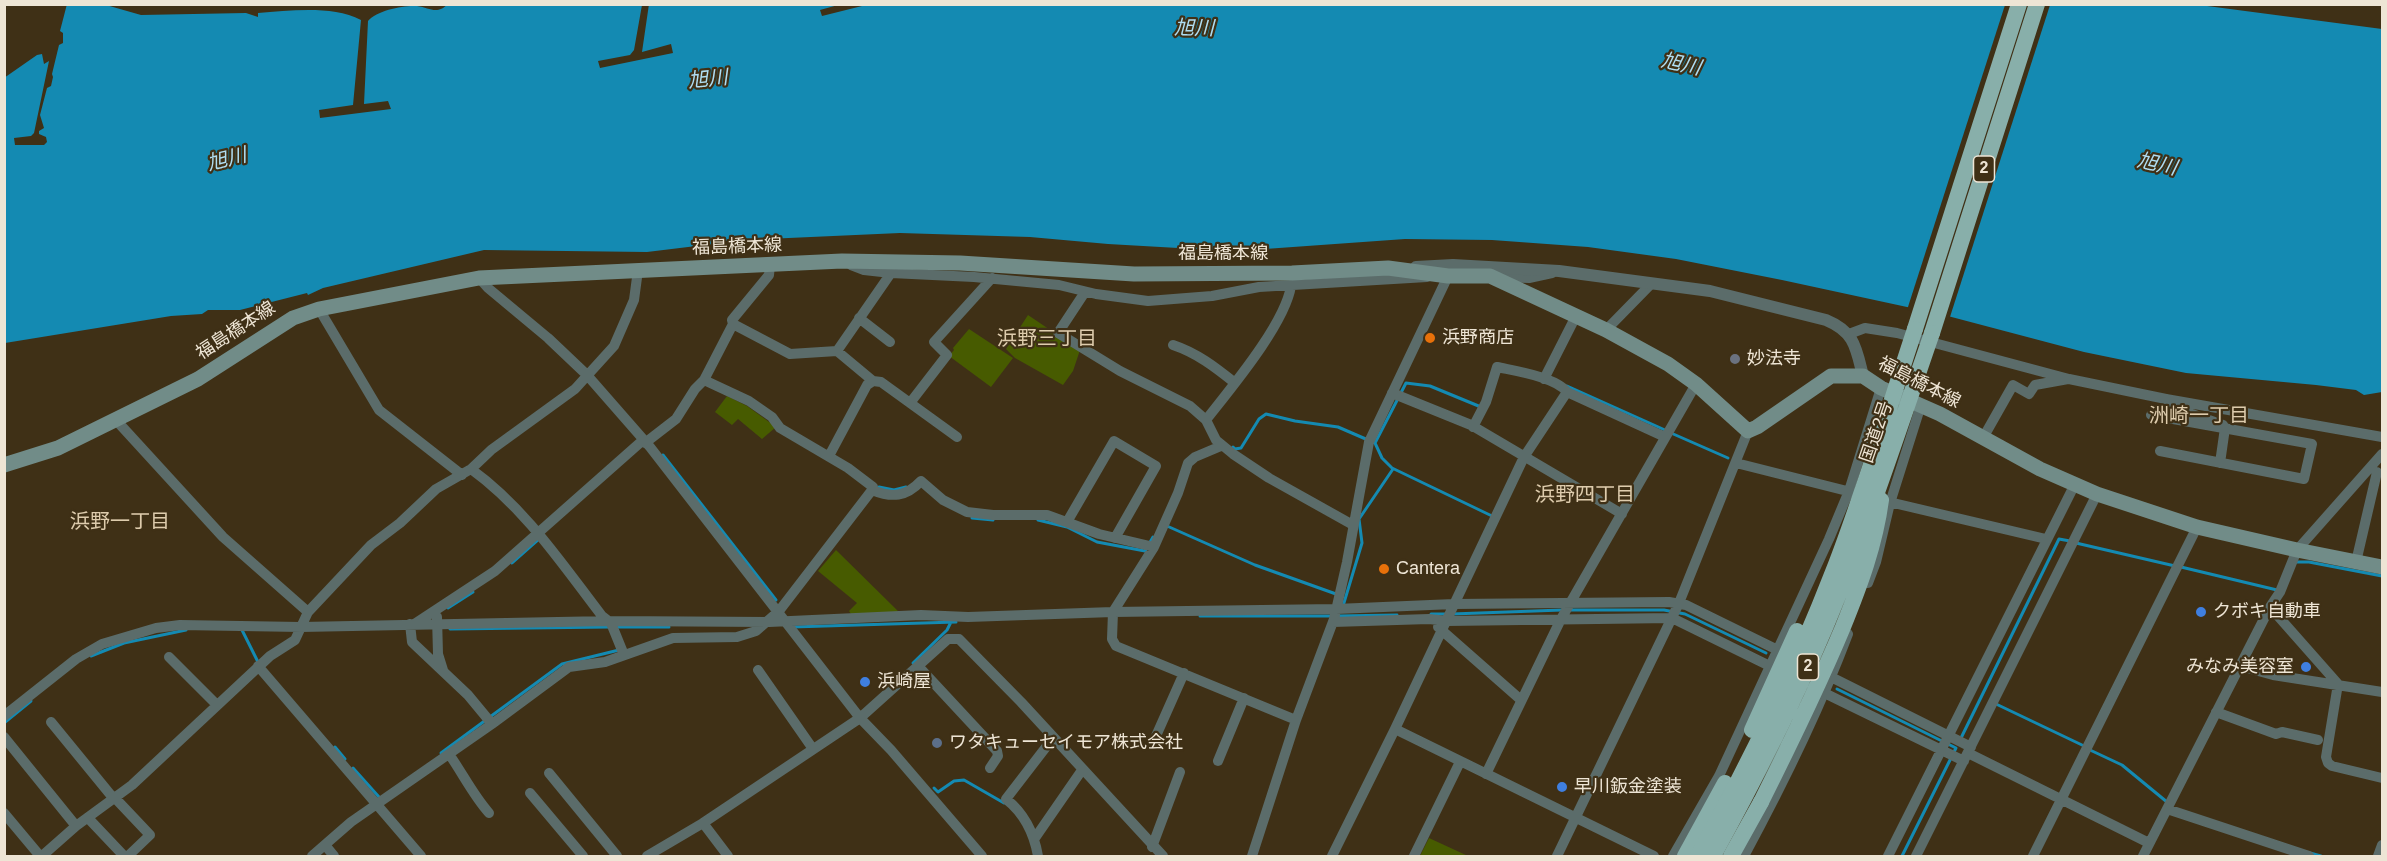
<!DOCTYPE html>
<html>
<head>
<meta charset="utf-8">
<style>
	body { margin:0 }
	#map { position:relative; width:2387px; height:861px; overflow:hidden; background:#3f3016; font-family:Helvetica,sans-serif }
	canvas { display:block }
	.frame { position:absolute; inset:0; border:6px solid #eee5d5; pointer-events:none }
</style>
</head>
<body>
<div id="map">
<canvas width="2387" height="861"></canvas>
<div class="frame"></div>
</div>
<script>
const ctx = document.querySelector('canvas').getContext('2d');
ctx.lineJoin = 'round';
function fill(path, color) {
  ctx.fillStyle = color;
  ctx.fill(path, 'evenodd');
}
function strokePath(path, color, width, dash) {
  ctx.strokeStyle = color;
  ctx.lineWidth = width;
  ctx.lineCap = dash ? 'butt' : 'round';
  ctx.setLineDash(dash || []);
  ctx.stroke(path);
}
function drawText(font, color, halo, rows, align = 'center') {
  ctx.font = font + ' Helvetica,"Noto Sans JP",sans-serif';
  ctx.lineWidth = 4.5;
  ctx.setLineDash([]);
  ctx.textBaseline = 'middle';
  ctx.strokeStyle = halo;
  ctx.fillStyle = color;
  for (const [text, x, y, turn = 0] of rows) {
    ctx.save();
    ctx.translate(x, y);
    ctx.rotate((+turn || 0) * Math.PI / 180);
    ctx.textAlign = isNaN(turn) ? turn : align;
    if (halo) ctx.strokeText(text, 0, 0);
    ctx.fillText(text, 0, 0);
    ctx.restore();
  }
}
const green = new Path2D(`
	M1028 315 1080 350 1073 371 1063 385 1015 358 1006 349Z
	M969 329 1013 358 991 387 949 356 954 350 953 348Z
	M727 396 747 406 776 427 762 439 738 419 732 425 715 412Z
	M836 550 900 613 851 614 849 611 857 603 818 571Z
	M1429 838 1468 856H1420Z`);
const water = new Path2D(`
	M67 4 106 5 141 15 246 13 258 17V13C290 11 331 5 361 20L353 105 319 110 320 118 391 109 388 101 364 104 368 21C377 10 404 5 417 6 430 8 437 15 448 4L642 5 634 50 630 55 598 61 600 68 673 53 671 44 642 52 649 4 838 5 820 10 822 16 870 4H2192L2382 29V392L2364 395 2356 390 2316 385 2186 373 2084 352 1944 315 1782 280 1676 259 1588 247 1492 240 1405 239 1265 249 1213 250 1108 244 1030 237 900 233 722 241 721 243 647 252 484 250 323 288 308 295 307 293 240 310H208L202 314 171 316 5 343 4 78 37 55 42 54 44 64 49 61 34 133 31 136 14 138 15 145H44L47 142 46 137 39 134V131L44 128 40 115 47 88 51 86 53 77 52 74 59 45 63 43V33L60 31Z`);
const pier = new Path2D(`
	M2005 5H2050L1949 320 1907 310Z`);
const stream = new Path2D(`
	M1567 386 1665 430
	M1481 407 1430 386 1406 383 1375 443 1382 458 1392 468 1492 516
	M1671 433 1728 458
	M1233 447 1235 449 1241 448 1259 419 1266 414 1295 421 1338 427 1375 443
	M663 455 776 600
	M878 489 879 487 894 490 906 487
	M972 518 993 520
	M1038 520 1067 527 1097 542 1145 551 1153 537
	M1167 526 1255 565 1336 594
	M2076 543 2175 566
	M2294 562H2309L2382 576
	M512 563 538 540
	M2181 567 2277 590
	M1343 606 1362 543 1359 519 1393 469
	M448 608 473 592
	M1569 610H1664L1685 614 1766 653
	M1431 614H1445
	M1452 614 1562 610
	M1200 616H1331
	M1338 616 1397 615
	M615 627H669
	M792 627 956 622
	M450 629 609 627
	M242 630 258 662
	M91 656 124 643 186 630
	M913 663 947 630 951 622
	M1837 689 1956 748 1902 856
	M1996 704 2082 745
	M4 723 31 701
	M1961 738 2059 539 2070 541
	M335 747 345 759
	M2090 750 2122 765 2167 802
	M441 753 562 664 619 650
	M353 768 379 797
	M934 788 938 792 954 781 964 780 1004 803
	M2310 853 2321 856`);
const minor = new Path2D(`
	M851 265 864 270 891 273 974 277 1059 285 1096 294 1148 301 1212 296 1259 287 1427 277
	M1499 277 1529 278 1552 273
	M479 278 488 288 548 338 587 375 650 447 860 718 891 750 982 856
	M1291 286C1285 324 1231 388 1206 420L1216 440 1233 454 1269 478 1353 525
	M1085 292 1058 333 1120 371 1190 406 1206 420
	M319 309 379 410 462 475
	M859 318 890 342
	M733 324 790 354 837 351 873 381
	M1606 330 1652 283
	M1849 334 1865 328 1897 333 2069 379 2166 399 2382 437
	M1173 345C1197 353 1215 367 1235 383
	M837 351 891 273
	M1544 379 1576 316
	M704 380 749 401 772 417 780 428 848 468 873 487 872 490C892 498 906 497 921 481L943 500 967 512 993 515H1047L1099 534 1154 547
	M1392 393 1471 425 1622 514
	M2167 399 2175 408 2223 425 2225 428 2220 463
	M910 403 947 355 934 342 992 278
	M2151 415 2312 444 2304 479 2160 451
	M115 419 223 537 308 612
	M1473 427 1486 402 1497 367C1515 371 1556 377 1567 392
	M1983 438 2013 385 2029 394 2035 385 2068 379
	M645 443 676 419 695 389 704 380 733 324 732 320 769 275 770 265
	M1221 446 1195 457 1188 463 1178 493 1154 547 1113 612 1112 639 1116 646 1296 720
	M829 456 867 385 873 381 881 382 957 437
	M1736 463 1855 493
	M471 469C525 508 562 564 602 616L611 623 624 655
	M1885 501 2046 539
	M1067 522 1114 441 1156 466 1115 538
	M2356 562 2377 472
	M1868 583 1876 562 1890 503 1921 405
	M2270 607 2338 684 2326 757 2328 763 2332 766 2382 778
	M437 617 438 654 443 670
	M1333 622 1429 619 1447 621 1672 618 1784 673
	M416 623 495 571 642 441
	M410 624 412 642 468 695 492 724
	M1438 627 1521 700
	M169 657 217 705
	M258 666 421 856
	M918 666 997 751 998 756 990 768
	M2240 666 2273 675 2382 692
	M758 670 813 749
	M1819 671 1971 747
	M1812 687 1964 761
	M2216 712 2276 734 2282 732 2318 740
	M4 716 76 659 102 644 156 628 180 625 301 627 609 621 769 622 921 615 968 617 1113 612 1336 609 1454 604 1669 602 1686 605 1792 657
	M51 722 114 799
	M1395 729 1654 856
	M4 737 76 826
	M1152 745 1184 673
	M1968 753 2149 843
	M449 754C463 774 473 795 489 813
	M1218 761 1244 698
	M549 773 617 856
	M1486 774 1561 619 1696 384
	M530 793 583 856
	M115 798 150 835 128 856
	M2167 809 2309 856
	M4 813 40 856
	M88 818 124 856
	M703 823 860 718 948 639H959L1021 702 1163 856
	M1035 838 1082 770
	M325 845 334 856
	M1152 847 1180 772
	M42 856 76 826 132 785 270 656 295 640 308 612 371 545 400 523 436 489 471 469 491 450 575 389 614 346 634 300 638 270
	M312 856 351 822 492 724 569 667 605 662 673 638 737 637 756 631 779 611 872 490
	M647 856 703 823 728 856
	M1038 856C1034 833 1025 814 1006 799L1053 738
	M1252 856 1296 720 1334 619 1347 562 1369 442 1448 276
	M1332 856 1395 729 1524 457 1567 392 1665 437
	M1414 856 1460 762
	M1557 856 1679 603 1748 431
	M1673 856 1719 776 1829 539 1849 491 1881 388
	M1744 856C1783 784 1819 711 1848 634
	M1888 856 2075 484
	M1916 856 2097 494
	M2033 856 2197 527
	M2143 856 2270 607 2280 592 2297 550 2382 454
	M2378 856 2382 845`);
const tertiary = new Path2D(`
	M1416 267 1453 265 1559 271 1710 291 1826 320C1855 332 1856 348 1863 376`);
const secondary = new Path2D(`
	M4 465 58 448 198 379 293 318 319 309 479 278 842 261 960 263 1134 274 1292 273 1388 268 1448 276H1490L1606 330 1668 364 1696 384 1748 431 1757 427 1831 376H1863L1881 388 1940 414 2040 469 2097 494 2197 527 2297 550 2382 567`);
const trunk = new Path2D(`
	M1915 329 2019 4
	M1932 333 2037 4
	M1685 856 1725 783
	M1731 856 1761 802`);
const trunkBridge = new Path2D(`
	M1752 730 1797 631
	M1761 802C1790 744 1818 687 1843 627 1860 585 1875 545 1881 500
	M1698 856C1749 764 1795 670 1833 572 1864 493 1888 410 1915 329
	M1713 856C1754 782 1792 706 1825 628 1865 532 1898 432 1932 333`);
const markers = [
	[1430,338,6,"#e8710a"],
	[1735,359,6,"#6b7280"],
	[1384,569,6,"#e8710a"],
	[2201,612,6,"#3f7fe0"],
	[2306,667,6,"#3f7fe0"],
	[865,682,6,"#3f7fe0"],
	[937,743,6,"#5c6f8a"],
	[1562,787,6,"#3f7fe0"]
];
const shields = [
	[1984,169,21],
	[1808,667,21]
];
const shieldNames = [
	["2",1984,169],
	["2",1808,667]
];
const streetNames = [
	["福島橋本線",737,247,-2],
	["福島橋本線",1223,254],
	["福島橋本線",236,331,-33],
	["福島橋本線",1919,383,27],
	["国道2号",1877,432,-71]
];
const poiNames = [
	["浜野商店",1442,338],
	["妙法寺",1747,359],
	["Cantera",1396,569],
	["クボキ自動車",2213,612],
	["みなみ美容室",2294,667,"right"],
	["浜崎屋",877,682],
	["ワタキューセイモア株式会社",949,743],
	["早川鈑金塗装",1574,787]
];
const waterNames = [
	["旭川",1194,29,1],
	["旭川",1681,65,12],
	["旭川",708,80,-6],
	["旭川",227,160,-14],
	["旭川",2157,165,12]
];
const neighbourhoodNames = [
	["浜野三丁目",1047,339],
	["洲崎一丁目",2199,416],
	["浜野四丁目",1585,495],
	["浜野一丁目",120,522]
];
fill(green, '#475b00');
fill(water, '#148ab2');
fill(pier, '#3f3016');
strokePath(stream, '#148ab2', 3);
strokePath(minor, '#5b6c6a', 10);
strokePath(tertiary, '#5b6c6a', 12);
strokePath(secondary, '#718c88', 15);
strokePath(trunk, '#88afaa', 16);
strokePath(trunkBridge, '#88afaa', 16);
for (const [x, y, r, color] of markers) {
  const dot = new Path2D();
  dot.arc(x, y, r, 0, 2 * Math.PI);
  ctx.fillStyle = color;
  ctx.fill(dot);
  strokePath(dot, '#3f3016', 2);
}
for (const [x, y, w] of shields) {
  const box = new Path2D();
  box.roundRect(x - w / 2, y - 13, w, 26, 4.5);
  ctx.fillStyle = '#3f3016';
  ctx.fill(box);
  strokePath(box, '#eee5d5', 1.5);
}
drawText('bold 16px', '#eee5d5', null, shieldNames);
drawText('18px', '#eee5d5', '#3f3016', streetNames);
drawText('18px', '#eee5d5', '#3f3016', poiNames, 'left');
drawText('italic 20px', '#afddf2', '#3f3016', waterNames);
drawText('20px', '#deccad', '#3f3016', neighbourhoodNames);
</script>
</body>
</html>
